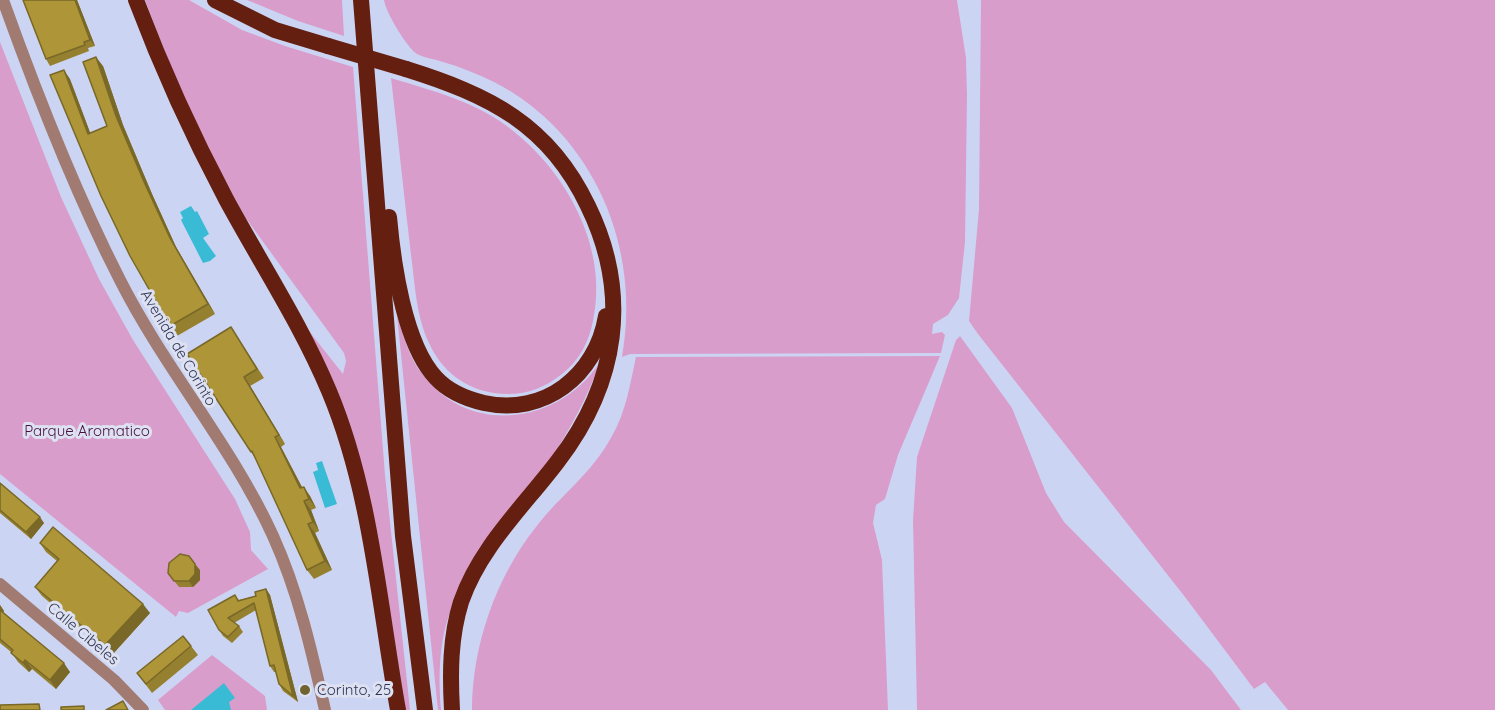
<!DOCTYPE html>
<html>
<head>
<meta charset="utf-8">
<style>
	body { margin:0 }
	canvas { display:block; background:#ccd4f3 }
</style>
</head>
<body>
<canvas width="1495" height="710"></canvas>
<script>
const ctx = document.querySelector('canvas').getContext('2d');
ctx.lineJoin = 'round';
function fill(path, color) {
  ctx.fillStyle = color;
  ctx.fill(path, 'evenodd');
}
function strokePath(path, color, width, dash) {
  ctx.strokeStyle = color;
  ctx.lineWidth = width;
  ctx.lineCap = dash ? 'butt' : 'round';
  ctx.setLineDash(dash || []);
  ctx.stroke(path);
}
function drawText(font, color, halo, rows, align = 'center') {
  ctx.font = font + ' Quicksand,sans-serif';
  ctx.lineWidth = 6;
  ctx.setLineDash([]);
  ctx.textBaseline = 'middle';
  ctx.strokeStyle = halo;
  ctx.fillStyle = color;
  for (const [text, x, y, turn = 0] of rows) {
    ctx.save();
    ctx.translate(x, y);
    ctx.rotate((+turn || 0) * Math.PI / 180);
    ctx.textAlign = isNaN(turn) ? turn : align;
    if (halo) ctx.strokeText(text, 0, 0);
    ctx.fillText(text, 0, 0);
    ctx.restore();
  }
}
const green = new Path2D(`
	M145 0H189L242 30 285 46 353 67 385 475 410 710H405L367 490 305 326 343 374 346 361 344 353 245 217 210 154 176 81Z
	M247 0H342L344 36 298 21Z
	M384 0H957L966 58 967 96 965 242 959 298 948 315 933 324 932 334 942 332 945 335 941 353 630 354 622 357C642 249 594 133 494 82 478 74 460 67 443 62 435 59 424 58 417 54 407 48 385 11 384 0Z
	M981 0H1495V710H1288L1265 682 1254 689 1185 597 978 334 969 321 979 209Z
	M0 42 61 197 99 279 133 340 235 499 250 532 251 550 268 569 188 613 179 611 176 617 0 474Z
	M391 78C433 91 478 102 512 130 567 173 609 249 593 321 589 342 579 361 562 374 542 390 520 397 494 393 465 389 441 370 429 343 416 316 415 284 411 255 404 196 398 137 391 78Z
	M397 316C404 337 409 358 423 375 470 437 560 424 600 362 576 430 532 487 492 546 480 564 463 583 454 603 439 635 438 675 441 710H438Z
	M960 336 1012 408 1046 493 1064 522 1211 670 1241 710H917L913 520 917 457 956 340Z
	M940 356 898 455 885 499 876 505 873 523 882 560 888 710H472C472 646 496 577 536 527 561 494 591 475 612 436 626 412 630 384 636 357Z
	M212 655 265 696 267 710H165L158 700Z`);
const water = new Path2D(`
	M191 206 195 212 197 211 209 234 203 238 216 256 210 261 203 263 181 220 183 218 180 212Z
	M322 461 337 504 325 508 313 472 318 470 316 463Z
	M224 683 235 698 229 702 231 710H191Z`);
const minor = new Path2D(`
	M3 0C37 95 74 190 120 280 165 369 232 446 273 536 298 591 312 652 325 710
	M0 584 114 680 143 710`);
const trunk = new Path2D(`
	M136 0C162 69 191 133 226 199 260 262 301 324 329 391 371 491 379 604 398 710
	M215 0 275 30 328 46
	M361 0 403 536 425 710
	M406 69C489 95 549 124 588 206 631 294 618 383 558 461 524 506 480 547 461 602 450 637 450 674 452 710
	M389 217C393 262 404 344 436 378 448 391 467 399 484 403 544 416 596 376 606 316`);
const trunkBridge = new Path2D(`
	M328 46 406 69`);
const wall = new Path2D(`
	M23 0H77L95 46 88 48 89 51 50 66 46 59Z
	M103 66 123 125 152 194 176 247 215 314 177 336 170 326 130 256 70 79 90 133 107 126Z
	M231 327 264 378 250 386 285 444 281 447 302 487 310 496 316 508 311 510 319 531 315 533 332 570 314 579 307 570 257 461 251 452Z
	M0 483 44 523 31 539 0 513Z
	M40 543 150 613 112 655 42 596 35 587 57 561 46 552Z
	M200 570V580L193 587H179L168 573Z
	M266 589 270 595 298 702 283 691 279 684 276 672H274L270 666 256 610 234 623 239 626 243 632 232 643 223 636 219 630 235 595 239 600 256 596Z
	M0 605 4 611 3 613 70 672 56 689 32 669 29 672 18 662 11 652 0 643Z
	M191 646 198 655 152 693 137 673Z`);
const shadedWall = new Path2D(`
	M75 0H77L95 46 90 40Z
	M96 57 103 66 123 125 152 194 176 247 215 314 208 304 170 238 145 184 116 116Z
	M64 70 70 79 94 143 88 134Z
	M244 377 250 386 285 444 279 435Z
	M275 437 281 447 307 497 300 488Z
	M304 487 310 496 316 508 309 499Z
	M304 501 311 510 319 531 313 522Z
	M40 517 44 523 31 539 26 532Z
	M308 524 315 533 332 570 325 561Z
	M195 564 200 570V580L193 587 189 581Z
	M266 589 270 595 298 702 293 696Z
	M143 604 150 613 112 655 105 645Z
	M0 605 4 611 1 615 0 613Z
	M25 660 32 669 29 672 23 663Z
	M64 663 70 672 56 689 50 680Z`);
const building = new Path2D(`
	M23 0H75L90 40 84 42 85 45 46 59Z
	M96 57 116 116 145 184 170 238 208 304 170 326 130 256 101 196 50 75 64 70 88 134 107 126 83 62Z
	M231 327 257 369 244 377 279 435 275 437 300 488 304 487 309 499 304 501 313 522 308 524 325 561 307 570 252 451 251 452 187 354Z
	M0 483 40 517 26 532 0 510Z
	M53 527 143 604 105 645 35 587 59 559 40 543Z
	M180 554 189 556 195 564V574L189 581H174L168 573 169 563Z
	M266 589 293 696 279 684 274 665 270 666 254 603 228 618 239 626 228 637 219 630 208 610 235 595 238 601 256 596 255 592Z
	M0 610 64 663 50 680 25 660 23 663 11 653 13 650 0 639Z
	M183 636 191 646 146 684 137 673Z
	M123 701 128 710H106Z
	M39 704 40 710H0V705Z
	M84 706V710H61V707Z`);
const markers = [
	[305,690,6,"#716330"]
];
const streetNames = [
	["Avenida de Corinto",178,348,59],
	["Calle Cibeles",83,634,40]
];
const parkNames = [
	["Parque Aromatico",87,431]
];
const poiNames = [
	["Corinto, 25",317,690]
];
fill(green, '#d99dcc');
fill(water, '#3abbd5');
strokePath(minor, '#a17b71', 12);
strokePath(trunk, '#641f10', 16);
strokePath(trunkBridge, '#641f10', 16);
fill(wall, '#958030');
fill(shadedWall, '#796827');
fill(building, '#ad9538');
strokePath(building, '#796827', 1.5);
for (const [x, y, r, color] of markers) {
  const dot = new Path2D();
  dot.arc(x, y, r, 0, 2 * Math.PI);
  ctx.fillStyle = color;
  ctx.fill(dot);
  strokePath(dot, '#dde1f1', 2);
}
drawText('15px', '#2e3453', '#dde1f1', streetNames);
drawText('15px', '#48103f', '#dde1f1', parkNames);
drawText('15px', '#2e3453', '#dde1f1', poiNames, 'left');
</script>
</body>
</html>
